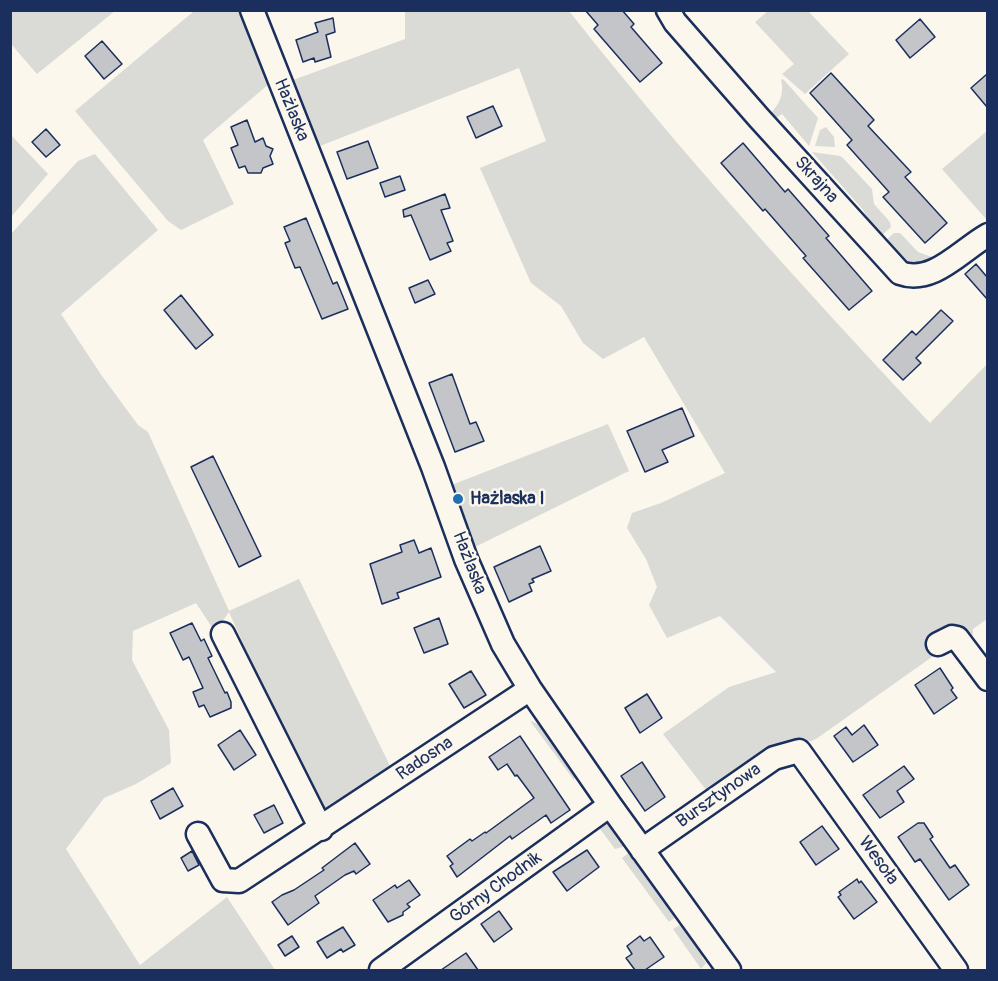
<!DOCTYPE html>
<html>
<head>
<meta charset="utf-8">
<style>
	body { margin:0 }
	#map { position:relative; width:998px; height:981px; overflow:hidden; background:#fbf7ec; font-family:Pangolin,sans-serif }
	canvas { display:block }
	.frame { position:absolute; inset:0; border:12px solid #1b2f5e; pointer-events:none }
</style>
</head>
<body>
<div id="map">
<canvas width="998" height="981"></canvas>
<div class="frame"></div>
</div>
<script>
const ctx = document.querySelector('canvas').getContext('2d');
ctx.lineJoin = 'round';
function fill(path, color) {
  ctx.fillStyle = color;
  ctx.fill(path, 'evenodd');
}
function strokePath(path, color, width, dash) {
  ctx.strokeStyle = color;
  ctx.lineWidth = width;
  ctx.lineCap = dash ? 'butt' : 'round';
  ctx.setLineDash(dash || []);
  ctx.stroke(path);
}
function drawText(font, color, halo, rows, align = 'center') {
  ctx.font = font + ' Pangolin,sans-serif';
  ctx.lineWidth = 5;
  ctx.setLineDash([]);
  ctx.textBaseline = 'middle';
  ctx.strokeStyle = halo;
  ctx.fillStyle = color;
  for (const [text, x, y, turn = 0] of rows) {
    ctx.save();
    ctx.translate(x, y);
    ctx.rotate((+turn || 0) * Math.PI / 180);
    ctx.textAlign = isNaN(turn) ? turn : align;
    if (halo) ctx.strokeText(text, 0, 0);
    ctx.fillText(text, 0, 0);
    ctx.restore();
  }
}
const green = new Path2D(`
	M10 11 11 10 115 11 37 74 11 44Z
	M194 11H242L270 83 203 140 234 204 181 230 168 221 75 111Z
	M405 11H569C682 154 805 290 930 423L987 364V619L973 629 972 643 955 653 939 652 816 739 799 746 710 795 663 734 729 687 776 672 720 616 667 638 649 605 657 587 646 559 627 528 632 513 661 503 725 473 644 337 603 359 583 343 561 306 531 283 480 168 546 141 519 68 320 146 293 80 405 39Z
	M768 11H808L849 54 805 94 782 74 794 64 755 22Z
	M783 79 818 118 809 146 782 114 772 121 768 117C778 105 785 96 781 80Z
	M826 127 834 137 835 147 815 146 820 130Z
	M987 131 988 219H986L942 169Z
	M11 135 48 174 11 217Z
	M812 152 840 156 843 158 872 189 874 204 890 222 891 227 879 238 876 235V228L865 214 864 211Z
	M95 154 158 230 61 314 102 376 138 425 148 432 229 611 299 579 392 770 327 815 266 695 229 612 215 632 196 603 133 631 132 660 169 730 171 763 136 784 104 798 66 849 140 965 227 897 275 970H11L10 235 78 161Z
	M894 233H900L918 252 937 259C908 272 903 262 881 245Z
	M608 424 629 471 473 548 449 486Z
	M530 721C552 727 564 754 577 773L574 780Z
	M605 814 626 846 615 849 597 825Z
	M630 852 677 916 669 922 622 858Z
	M682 924 703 949 702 957 706 963 701 969 673 929Z`);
const building = new Path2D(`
	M585 10H622L634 24 631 27 662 63 640 82 594 29 598 25Z
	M333 18 335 32 326 35 331 57 315 62 314 58 303 62 296 40 318 32 315 23Z
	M920 19 935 37 910 58 896 40Z
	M102 41 122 64 104 79 85 56Z
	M831 73 874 120 868 126 911 172 905 177 947 223 925 243 883 197 889 192 847 145 852 140 810 93Z
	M987 74V107L971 88Z
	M493 106 502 126 476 138 467 117Z
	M247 120 255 142 263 138 266 146 273 149 270 156 273 164 263 168 261 173H248L245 166 239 168 231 148 238 145 231 127Z
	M46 129 60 145 46 157 32 142Z
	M368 141 378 168 347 179 337 152Z
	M743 143 785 192 788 189 829 236 826 238 872 291 849 310 803 258 806 256 765 209 763 211 721 163Z
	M400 176 405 190 385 197 380 183Z
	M445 194 450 208 441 210 453 241 447 243 451 251 430 260 411 215 404 217 403 210Z
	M306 218 333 284 337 282 348 309 322 319 300 267 295 268 285 243 290 241 284 227Z
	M976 264 987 277V299L965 274Z
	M428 280 435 294 415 303 409 288Z
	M181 295 213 335 196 349 164 310Z
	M941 310 953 321 916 358 921 363 903 380 883 360 912 331 916 335Z
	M452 374 470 424 476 422 484 441 455 452 429 383Z
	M682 408 694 436 662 450 668 462 645 472 627 431Z
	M213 456 261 556 239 567 191 467Z
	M414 540 419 553 431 548 441 577 397 593 399 598 382 604 370 564 402 552 400 545Z
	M540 546 551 571 532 579 534 582 529 584 532 591 509 602 494 567Z
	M439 618 448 644 424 653 414 628Z
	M192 623 201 641 204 639 212 656 208 658 225 693 227 692 231 702V708L210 717 204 705 199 707 193 692 203 688 189 657 183 660 170 633Z
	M940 668 953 688 951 690 957 698 934 714 915 685Z
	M471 671 486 695 464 708 449 684Z
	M647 694 662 718 640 733 625 708Z
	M864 725 878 745 853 762 834 736 846 727 852 735Z
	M240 730 256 755 234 770 218 745Z
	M520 736 570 810 551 823 546 815 512 839 510 836 457 877 450 866 453 864 447 856 470 839 472 841 485 832 486 833 534 798 517 775 515 776 507 764 498 770 489 757Z
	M642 762 665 797 645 811 621 776Z
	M904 766 914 779 897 791 904 802 880 818 863 795Z
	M173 788 183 806 160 819 151 801Z
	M274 805 283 823 264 833 254 815Z
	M918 823H924L933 837 930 839 950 868 955 865 969 885 949 900 920 859 915 862 898 837Z
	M822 826 839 849 816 865 800 842Z
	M355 843 370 864 356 874 354 871 345 875 315 896 319 903 288 925 272 902 282 895 294 890 324 870 322 868Z
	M587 850 599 867 567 891 553 872Z
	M192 851 199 865 188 871 181 858Z
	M857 879 859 883 861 881 877 902 854 919 838 897 841 895 839 892Z
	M409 880 420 895 407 904 410 907 403 912V915L388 922 373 900 395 885 397 888Z
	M499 911 512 929 494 942 481 924Z
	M343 927 355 945 343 952 341 949 327 958 317 942Z
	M292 936 299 947 285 956 278 945Z
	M640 936 644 941 650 937 664 957 645 970H635L626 958 632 954 627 946Z
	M466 953 478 970H441Z`);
const minor = new Path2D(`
	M252 10 433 467 466 559 503 644 530 689 610 805 729 970
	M668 10 675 22 759 118 900 273C933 285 961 250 988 235
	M223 634 321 829
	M938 644 952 637 957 638 988 679
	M198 834 223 880 239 881 530 689
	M642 850 774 758 799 751 956 970
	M381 970 610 805`);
const markers = [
	[458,499,6,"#1f6fb2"]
];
const streetNames = [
	["Hażlaska",291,110,68],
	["Skrajna",816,180,48],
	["Hażlaska",469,563,69],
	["Radosna",425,759,-34],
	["Bursztynowa",719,796,-35],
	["Wesoła",878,861,54],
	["Górny Chodnik",496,888,-36]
];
const poiNames = [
	["Hażlaska I",470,499]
];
fill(green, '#dadad7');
fill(building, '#c3c5c9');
strokePath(building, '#1b2f5e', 1.5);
strokePath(minor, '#1b2f5e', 27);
strokePath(minor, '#fbf7ec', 22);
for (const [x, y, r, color] of markers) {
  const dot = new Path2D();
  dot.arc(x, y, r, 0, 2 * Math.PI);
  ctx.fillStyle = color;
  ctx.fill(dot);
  strokePath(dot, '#fbf7ec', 2);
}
drawText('18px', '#1b2f5e', '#fbf7ec', streetNames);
drawText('bold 18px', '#1b2f5e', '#fbf7ec', poiNames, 'left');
</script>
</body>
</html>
